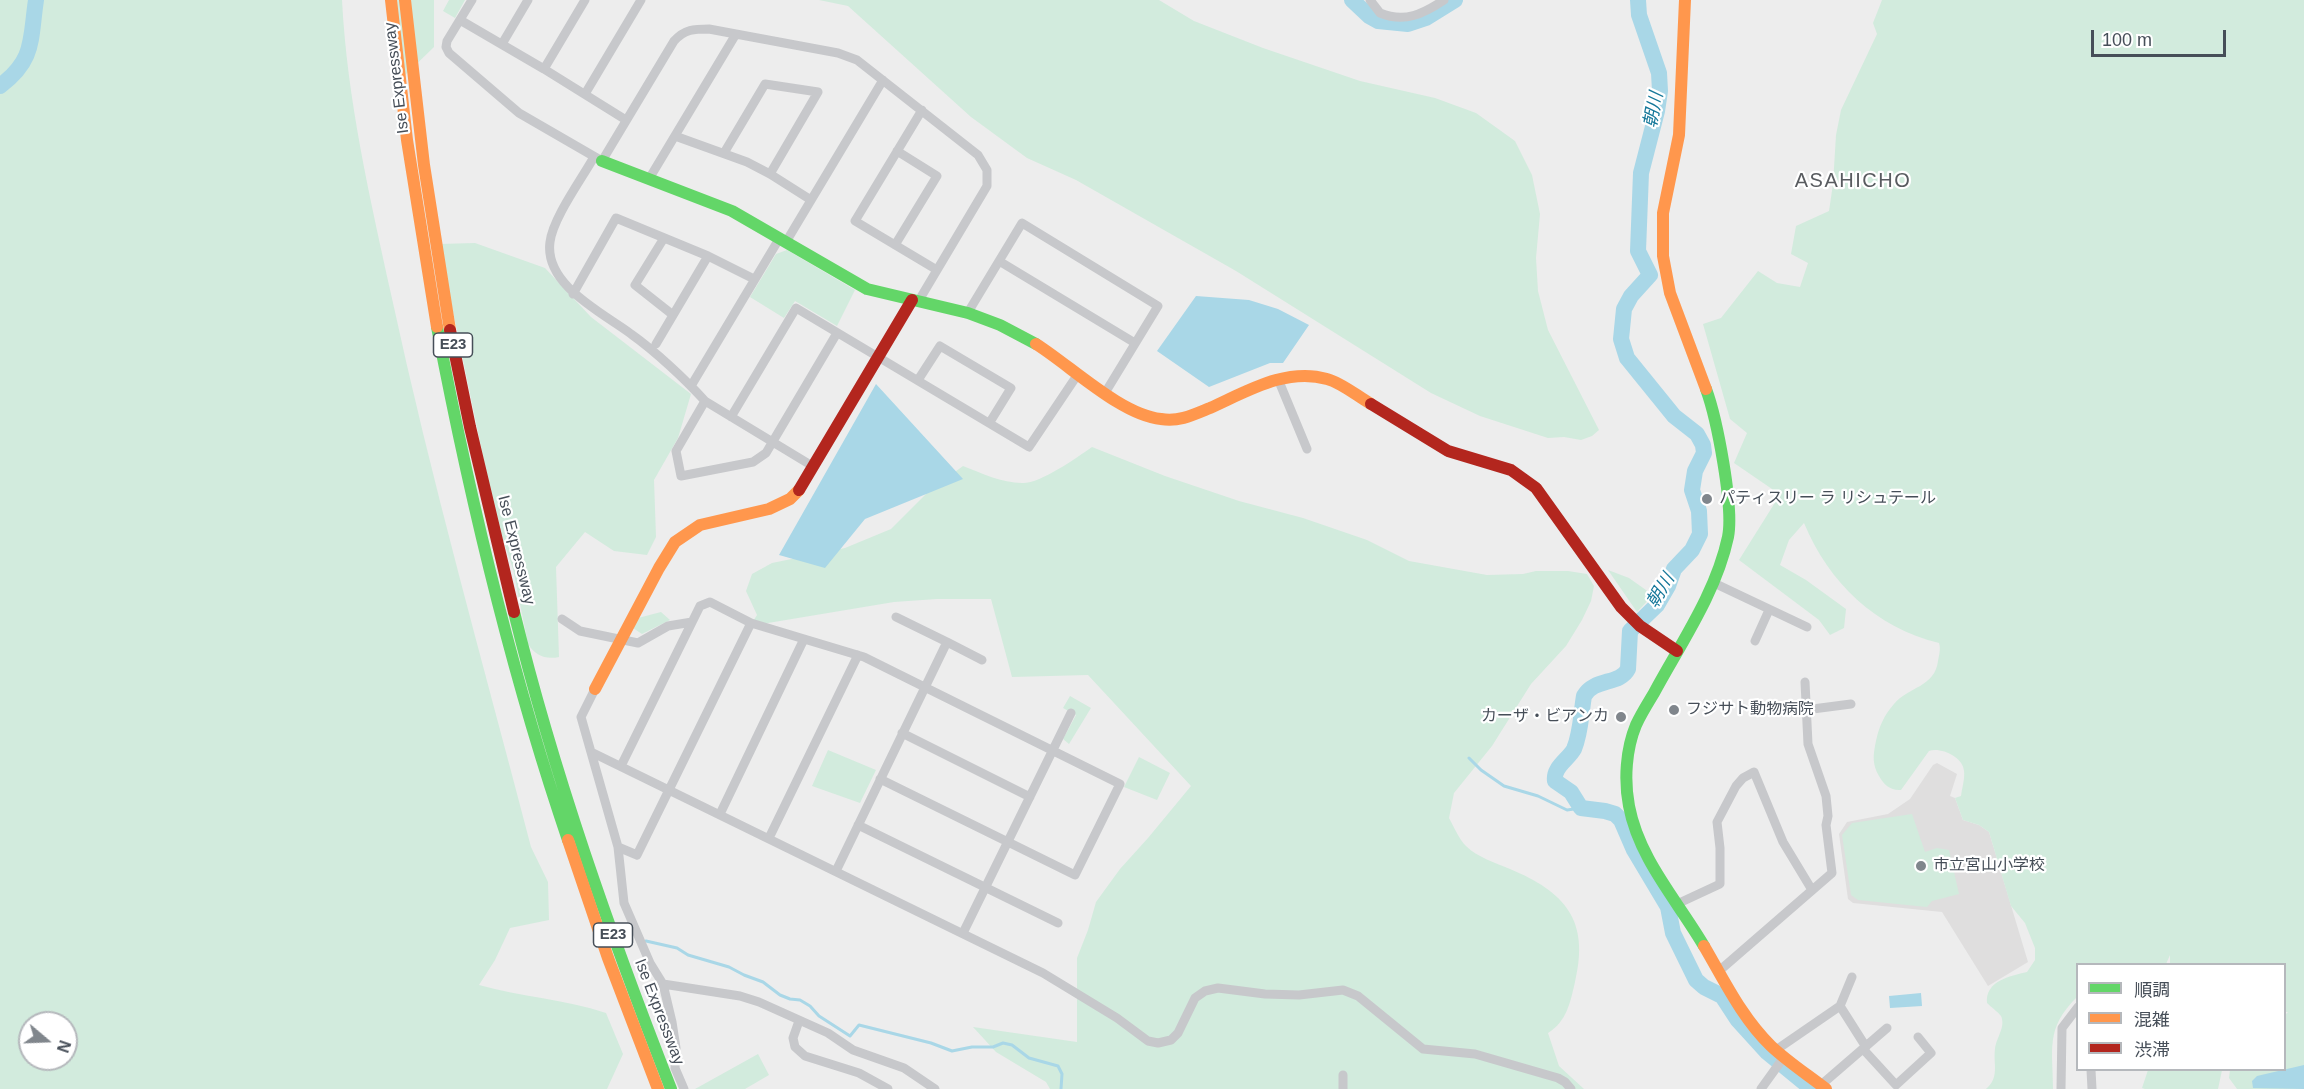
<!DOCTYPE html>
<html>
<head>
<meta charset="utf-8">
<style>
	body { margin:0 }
	#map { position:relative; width:2304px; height:1089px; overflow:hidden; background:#ededed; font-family:Arial,"Noto Sans JP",sans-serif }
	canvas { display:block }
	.legend { position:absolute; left:2076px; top:963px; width:210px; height:108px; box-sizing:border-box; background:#fff; border:2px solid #b5b8bc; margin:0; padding:8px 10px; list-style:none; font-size:18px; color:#464e58 }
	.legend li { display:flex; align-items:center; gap:12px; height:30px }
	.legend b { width:30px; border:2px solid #b5b8bc }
	.north { position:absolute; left:18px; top:1011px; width:60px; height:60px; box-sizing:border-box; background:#fff; border:2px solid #b5b8bc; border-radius:50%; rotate:109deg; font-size:16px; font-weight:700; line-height:24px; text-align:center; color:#464e58 }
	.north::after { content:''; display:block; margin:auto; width:21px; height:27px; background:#80868c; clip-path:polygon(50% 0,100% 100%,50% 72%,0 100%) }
	.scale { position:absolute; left:2091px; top:30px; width:135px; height:27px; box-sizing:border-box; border:3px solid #464e58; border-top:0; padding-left:8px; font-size:18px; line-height:21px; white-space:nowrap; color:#464e58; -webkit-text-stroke:4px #fff; paint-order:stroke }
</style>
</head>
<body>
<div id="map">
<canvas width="2304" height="1089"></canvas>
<ul class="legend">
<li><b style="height:8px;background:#63d668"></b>順調</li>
<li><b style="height:8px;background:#ff974d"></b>混雑</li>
<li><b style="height:8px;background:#b3261e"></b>渋滞</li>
</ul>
<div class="north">N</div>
<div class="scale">100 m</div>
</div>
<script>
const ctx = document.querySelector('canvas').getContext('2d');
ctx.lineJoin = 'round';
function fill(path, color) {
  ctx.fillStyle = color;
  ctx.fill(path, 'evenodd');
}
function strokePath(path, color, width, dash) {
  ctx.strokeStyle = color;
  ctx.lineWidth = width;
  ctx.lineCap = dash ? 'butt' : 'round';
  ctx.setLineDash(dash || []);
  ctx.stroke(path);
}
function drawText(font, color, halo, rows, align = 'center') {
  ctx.font = font + ' Arial,"Noto Sans JP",sans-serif';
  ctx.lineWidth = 4.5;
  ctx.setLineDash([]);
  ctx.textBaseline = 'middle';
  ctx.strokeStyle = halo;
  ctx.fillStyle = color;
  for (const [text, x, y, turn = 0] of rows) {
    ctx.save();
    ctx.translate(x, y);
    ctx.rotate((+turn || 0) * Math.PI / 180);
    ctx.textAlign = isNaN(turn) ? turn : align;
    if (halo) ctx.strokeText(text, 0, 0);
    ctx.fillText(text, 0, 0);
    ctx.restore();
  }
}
const education = new Path2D(`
	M1937 763 1957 774 1950 796 1955 798 1963 820 1979 825 1989 832 2028 962 1988 986 1942 912 1853 903 1848 899 1839 834 1847 822 1888 814 1910 799 1933 765Z`);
const green = new Path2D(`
	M0 0H342C347 99 370 198 391 294 431 480 483 663 531 847L548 882 549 920 510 928 495 960 479 985C521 997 565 999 606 1013L623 1054 607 1089H0ZM30 1023H66V1059H30Z
	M387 0H434V47L401 79 391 75Z
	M449 0H465L455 18 443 11Z
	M819 0H1159L1194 21 1263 48 1360 81 1435 98 1476 113 1515 141 1532 175 1540 214 1536 258 1538 291 1548 330 1599 430 1592 436 1581 440 1564 437 1548 438 1480 416 1431 393 1236 271 1076 180 1027 158 971 117 848 6Z
	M1882 0H2304V1089H2237L2229 1078 2230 1070H2284L2285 1015 2288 1012H2285L2284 964H2170V955L2166 964H2078L2077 997C2045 1029 2053 1048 2053 1089H1986C2000 1077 1993 1064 1995 1049 1996 1038 2006 1027 2001 1016 1998 1012 1991 1007 1987 1003 1985 981 2010 976 2027 972L2035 960V948L2025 923 2011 906 1989 832 1979 825 1963 820 1955 798 1961 796C1962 788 1965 779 1964 771 1963 757 1941 747 1929 751L1901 790C1891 791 1884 785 1879 776 1872 764 1873 755 1876 741 1879 727 1884 715 1894 704 1908 687 1935 687 1938 661 1939 655 1941 649 1939 643 1875 627 1829 583 1804 523L1789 540 1780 565 1806 580 1846 609 1844 628 1830 635 1819 620 1739 560 1776 501 1772 489 1734 463 1747 433 1730 419 1703 324 1721 318 1758 271 1777 283 1800 287 1808 263 1791 254 1796 226 1829 211 1833 184 1836 135 1841 110 1877 34 1873 23Z
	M475 243 545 268 591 317 691 394 678 438 654 480 656 537 647 555 614 551 585 532 556 567 559 657C545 660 535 655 528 644L513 569 496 519 439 244Z
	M787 250 855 290 837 326 795 301 784 318 750 297 776 254Z
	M1092 447 1165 476 1239 501 1303 518 1367 540 1409 561 1487 575 1523 574 1536 571H1568L1587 574 1594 586 1591 601 1582 620 1566 646 1531 684 1492 746 1454 793 1449 818C1454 827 1459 839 1466 846 1477 857 1496 863 1510 869 1565 892 1590 920 1575 982 1570 1003 1567 1021 1548 1033L1559 1066 1584 1089H1050L1046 1082 996 1052 973 1027 1077 1042V958L1088 930 1096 902 1120 869 1148 838 1191 786 1088 675 1012 677 991 599H937L894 602 750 626 757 615 746 591 752 574 772 563 845 548 891 529 929 491 963 466C981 473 1002 483 1022 483 1040 484 1076 458 1092 447Z
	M1608 570 1629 578 1653 595 1637 612Z
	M661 612 670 620 642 634 633 628 638 618Z
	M1070 696 1091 708 1069 744 1063 739 1076 715 1063 708Z
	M828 750 876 770 860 803 812 786Z
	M1139 757 1170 773 1157 800 1124 787Z
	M1912 814 1925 852 1937 848 1949 850 1959 894 1932 901 1927 907 1858 900 1851 895 1842 835 1852 823Z
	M758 1054 769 1075 745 1089H695Z
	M2148 1070H2222L2218 1089H2145L2142 1088Z`);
const water = new Path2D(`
	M1196 296 1249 300 1278 309 1309 325 1283 363H1270L1209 387 1157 351Z
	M876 384 963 479 865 519 825 568 779 555Z
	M1921 993 1922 1006 1890 1008 1889 996Z
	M2304 1065V1089L2253 1088 2252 1081 2257 1076Z`);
const stream = new Path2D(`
	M1469 758 1481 770 1504 786 1538 796 1567 810 1581 808
	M646 941 677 948 688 955 729 967 744 975 763 982 780 995 790 999 800 1000 810 1006 819 1016 850 1036 859 1025 931 1043 952 1051 972 1047H993L1003 1043 1012 1045 1029 1058 1058 1066 1062 1074 1061 1089`);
const river = new Path2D(`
	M1352 0 1369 16 1378 21 1408 24 1426 18 1455 0
	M1638 0 1639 15 1659 73 1660 91 1657 111 1641 173 1638 251 1650 275 1631 296 1624 309 1621 339 1627 358 1674 416 1697 434 1703 445 1704 453 1695 471 1692 490 1699 511 1700 534 1692 550 1674 569 1668 586 1657 605 1630 631 1628 669C1620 685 1594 678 1584 696 1581 713 1581 733 1574 749 1568 760 1553 767 1555 781L1571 792 1581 808 1605 811 1615 814 1621 820 1634 850 1668 907 1673 933 1696 980 1704 987 1722 996 1737 1019 1767 1052 1812 1089
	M0 86C35 60 30 40 36 0`);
const street = new Path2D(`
	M472 0 447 41 446 47 449 53 519 113 602 161 674 41C685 29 694 29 709 29L838 53 857 60 978 155 987 170V186L918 302
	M1370 0 1380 13C1405 23 1423 14 1444 0
	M460 20 544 69 626 120
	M502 44 528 0
	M544 69 585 0
	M585 94 641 0
	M922 110 855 221 937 270
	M675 136 747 162 770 174 811 200
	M724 153 765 84 818 92 770 174
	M594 157C581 180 553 218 550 242 544 285 603 313 631 334 655 351 685 379 705 401L676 451 681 476 753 462 766 453 837 333
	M649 179 736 34
	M664 238 635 285 673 315
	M786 242 883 80
	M895 245 937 176 897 151
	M999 261 1135 343
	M573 294 616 218 708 256 754 279
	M967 314 1022 223 1158 306 1105 393
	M656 344 708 256
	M1278 379 1307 449
	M918 380 940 346 1011 388 990 422
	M691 386 779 239
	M705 401 814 467
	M731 417 796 308 1029 447 1078 374
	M1714 583 1807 627
	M896 617 947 642
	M562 619 580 631 638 643 668 626 692 622
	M1755 641 1769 610
	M595 689 581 717 618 847 624 903 650 963 663 984 672 1022 676 1048 675 1068 684 1089
	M1805 710 1851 704
	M902 733 1030 797
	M591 752 1043 973 1117 1018 1148 1041 1158 1043 1171 1040 1178 1033 1195 998 1205 991 1218 988 1265 994 1299 995 1343 990 1358 996 1423 1049 1475 1054 1558 1078 1565 1082 1571 1089
	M621 766 700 606 710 602 751 623 864 657 1120 784 1075 875 880 779
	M720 814 804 639
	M858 825 1058 923
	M769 838 858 655
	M618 847 637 855 751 623
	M836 871 947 642 982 660
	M1677 904 1720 884V848L1717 822 1736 786 1743 778 1754 772 1783 842 1812 890
	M963 933 1071 713
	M1719 971 1832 873 1826 825 1828 816 1826 796 1808 744 1805 682
	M663 984 740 996 759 1002 828 1033 853 1050 904 1068 935 1089
	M1840 1006 1866 1047
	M799 1021 793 1038 795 1047 805 1056 859 1073 888 1089
	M1863 1049 1896 1085 1931 1053 1918 1037
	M1776 1050 1840 1006 1852 977
	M2091 1070 2092 1089
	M1821 1085 1887 1028
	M1343 1089V1075
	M1761 1089 1784 1057
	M2061 1089 2062 1028 2078 1007`);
const fast = new Path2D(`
	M602 161 732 211 867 289 968 313 1000 325 1036 344
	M437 327C470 500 511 673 568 840
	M514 612C554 775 610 933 671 1089
	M1704 946C1677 900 1639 859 1629 806 1624 780 1626 749 1636 725 1641 714 1648 703 1654 693 1681 643 1716 593 1728 537 1734 507 1717 419 1706 389`);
const slow = new Path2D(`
	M391 0 407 140 437 327
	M405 0 424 165 450 330
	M1685 0 1679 135 1663 213V256L1670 293 1706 389
	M1036 344C1071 366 1121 415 1161 419 1179 422 1193 415 1210 408 1246 392 1286 367 1327 379 1342 383 1357 396 1371 404
	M595 689 659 568 675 542 700 525 769 509 790 499 799 490
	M568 840 608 958 658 1089
	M1704 946C1724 980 1742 1018 1771 1046 1788 1062 1808 1075 1826 1089`);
const jam = new Path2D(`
	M450 330 470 427 514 612
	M1371 404 1448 451 1511 470 1536 488 1621 607 1640 626 1677 651
	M799 490 912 300`);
const markers = [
	[1707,499,6,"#80868c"],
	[1674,710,6,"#80868c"],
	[1621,717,6,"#80868c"],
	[1921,866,6,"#80868c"]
];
const shields = [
	[453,345,39],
	[613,935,39]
];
const shieldNames = [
	["E23",453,345],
	["E23",613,935]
];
const streetNames = [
	["Ise Expressway",397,78,-97],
	["Ise Expressway",516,550,76],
	["Ise Expressway",659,1012,69]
];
const poiNames = [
	["パティスリー ラ リシュテール",1719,499],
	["フジサト動物病院",1686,710],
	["カーザ・ビアンカ",1609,717,"right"],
	["市立宮山小学校",1933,866]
];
const waterNames = [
	["朝川",1654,110,-79],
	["朝川",1661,591,-59]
];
const quarterNames = [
	["ASAHICHO",1853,181]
];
fill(education, '#dfdede');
fill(green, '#d2ebdd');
fill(water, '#a9d7e7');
strokePath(stream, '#a9d7e7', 3);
strokePath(river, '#a9d7e7', 16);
strokePath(street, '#c7c8cb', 9);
strokePath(fast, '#63d668', 12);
strokePath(slow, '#ff974d', 12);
strokePath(jam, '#b3261e', 12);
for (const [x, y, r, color] of markers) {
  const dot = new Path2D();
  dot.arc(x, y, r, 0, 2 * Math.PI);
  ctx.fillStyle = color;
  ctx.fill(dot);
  strokePath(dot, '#fff', 2);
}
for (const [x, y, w] of shields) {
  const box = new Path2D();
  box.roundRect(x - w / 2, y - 12, w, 24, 4.5);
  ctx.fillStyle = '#fff';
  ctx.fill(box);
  strokePath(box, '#464e58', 1.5);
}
drawText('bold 15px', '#464e58', null, shieldNames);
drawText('16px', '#464e58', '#fff', streetNames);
drawText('16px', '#464e58', '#fff', poiNames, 'left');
drawText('italic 18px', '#16789a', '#fff', waterNames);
ctx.letterSpacing = '1.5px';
drawText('20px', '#595c60', '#fff', quarterNames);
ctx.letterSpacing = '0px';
</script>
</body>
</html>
